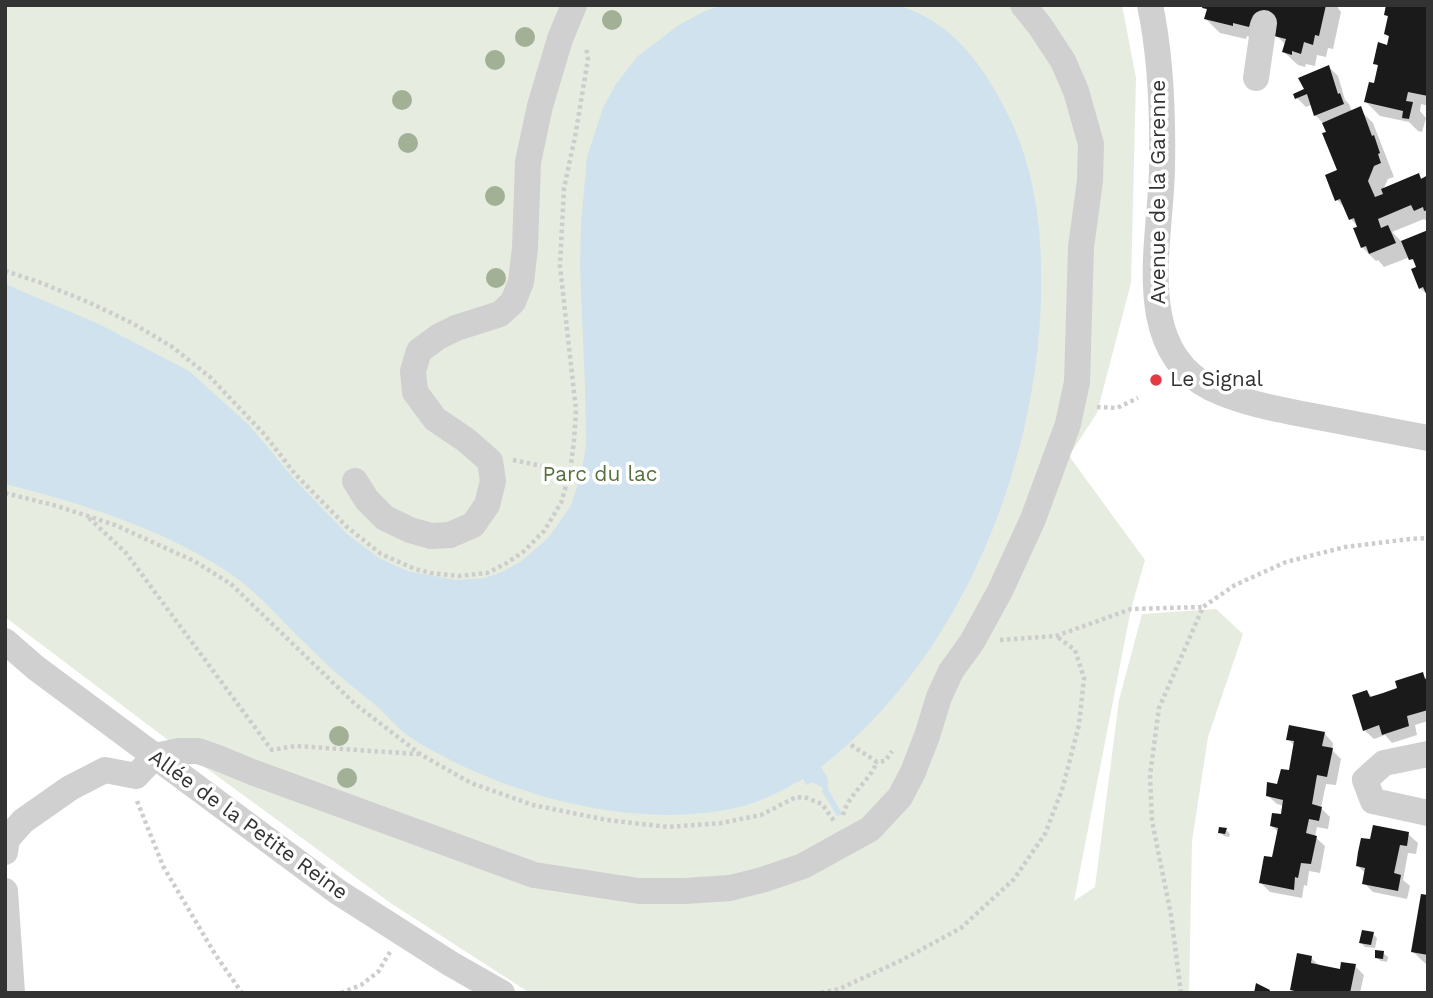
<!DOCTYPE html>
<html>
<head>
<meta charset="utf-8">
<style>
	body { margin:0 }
	#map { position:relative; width:1433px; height:998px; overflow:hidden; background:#fff; font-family:"Work Sans",sans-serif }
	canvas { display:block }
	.frame { position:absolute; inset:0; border:7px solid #333; pointer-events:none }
</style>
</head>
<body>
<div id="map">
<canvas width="1433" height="998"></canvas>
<div class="frame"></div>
</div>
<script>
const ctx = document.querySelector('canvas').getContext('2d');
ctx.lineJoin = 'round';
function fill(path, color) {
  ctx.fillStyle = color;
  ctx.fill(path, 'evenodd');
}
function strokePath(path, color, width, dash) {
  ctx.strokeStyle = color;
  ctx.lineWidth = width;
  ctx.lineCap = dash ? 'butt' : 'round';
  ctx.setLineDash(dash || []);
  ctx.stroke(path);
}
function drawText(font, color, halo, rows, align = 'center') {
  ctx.font = font + ' "Work Sans",sans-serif';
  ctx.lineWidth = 7;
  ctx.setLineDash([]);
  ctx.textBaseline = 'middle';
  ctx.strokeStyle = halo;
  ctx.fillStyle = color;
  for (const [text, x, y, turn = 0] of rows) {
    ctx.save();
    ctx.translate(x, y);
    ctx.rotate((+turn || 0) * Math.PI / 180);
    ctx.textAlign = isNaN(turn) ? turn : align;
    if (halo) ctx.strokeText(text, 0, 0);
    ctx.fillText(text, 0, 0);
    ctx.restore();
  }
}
const green = new Path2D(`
	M5 5H1122L1136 78 1131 283 1097 413 1069 456 1145 560 1131 609 1074 901 1095 887 1119 700 1142 614 1216 609 1243 634 1208 737 1192 841 1189 993H530L392 904 172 743 5 617Z`);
const water = new Path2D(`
	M723 5C760 5 798 5 835 5 862 5 893 0 918 13 958 32 983 67 1003 105 1036 166 1043 232 1041 301 1035 472 959 660 821 767L828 779V789L842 814 837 816 822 791 823 788 812 782 807 785 803 779C781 791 759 803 735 808 643 828 535 802 452 761 436 752 416 743 402 731 394 724 387 716 380 709 369 699 357 691 347 682 332 670 318 656 304 642 281 620 261 596 235 577 170 531 82 503 5 484V284L99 324 189 371 250 426 294 479 347 534 379 558 407 571 456 580 485 578 502 572 520 562 532 552 548 538 559 523 571 505 579 481 584 459 586 443 585 387 580 266 581 225 587 157 603 108 616 84 638 56 679 25 705 11Z`);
const shadow = new Path2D(`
	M1205 5H1338V8L1341 12 1333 49 1328 48 1326 57 1317 55 1315 66 1306 64 1305 67 1298 65 1284 52 1286 45 1276 35 1263 40 1247 36 1246 39 1220 33 1206 19 1208 11 1204 7Z
	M1385 5H1428V106L1421 104 1420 111 1426 118 1422 132 1418 131 1409 122 1380 116 1366 102 1375 85 1379 67 1375 63 1388 47 1390 38 1386 34 1389 18 1386 15 1388 8Z
	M1329 67 1338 76 1345 100 1349 104 1352 112 1359 109 1373 123 1394 177 1388 179 1383 190 1418 175 1423 180 1428 177V222L1424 219 1392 232 1401 241 1428 231V295L1420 288 1419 268 1410 257 1384 267 1378 260 1376 261 1362 247 1359 228 1351 219 1347 210 1337 200 1339 171 1328 133 1325 125 1315 115 1311 105 1306 107 1297 98 1307 90Z
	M1422 674 1428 680V721L1415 725 1417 735 1392 743 1385 735 1374 739 1364 730 1367 692 1373 698 1399 689Z
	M1324 733 1333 743 1332 750 1341 759 1336 785 1326 784 1321 808 1330 817 1328 829 1317 827 1315 837 1325 846 1320 873 1309 871 1307 886 1304 885 1302 898 1270 892 1261 883 1274 859 1279 833 1272 826 1282 816 1284 806 1277 804 1267 795 1290 772 1295 746 1288 739Z
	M1226 830 1230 834 1229 837 1224 836 1220 832Z
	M1408 834 1418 843 1416 854 1408 853 1403 880 1410 886 1407 899 1373 892 1364 883 1366 874 1358 866 1372 841Z
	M1428 897V966L1413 952Z
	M1373 934 1377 938 1375 948 1365 947 1361 943Z
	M1383 953 1388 957 1387 962 1381 961 1376 957Z
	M1311 958 1321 967 1341 971 1355 966 1364 975 1360 993H1295L1292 989Z`);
const building = new Path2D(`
	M1203 5H1326L1319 36 1315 35 1313 45 1304 42 1301 54 1292 51V55L1282 52 1286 39 1274 36 1276 26 1251 20 1249 27 1233 23V26L1204 19 1207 9 1202 8Z
	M1386 5H1428V96L1408 92 1406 101 1413 102 1409 119 1402 118 1403 111 1364 102 1369 82 1374 83 1378 65 1373 64 1378 42 1387 45 1389 36 1384 34 1388 16 1384 15Z
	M1329 65 1338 94 1340 93 1344 104 1314 116 1307 94 1295 99 1293 94 1304 89 1298 78Z
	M1361 106 1372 136 1374 135 1380 153 1378 154 1381 163 1374 166 1368 181 1375 197 1383 194 1381 189 1419 173 1421 179 1428 175V210L1424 211 1423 207 1414 211 1411 205 1378 219 1381 228 1388 225 1396 243 1369 254 1366 246 1361 248 1353 228 1357 227 1354 218 1349 220 1340 199 1335 201 1325 175 1337 170 1322 133 1326 132 1322 123Z
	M1428 230V298L1423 287 1419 289 1411 269 1416 267 1413 259 1409 260 1401 241Z
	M1423 672 1425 679 1428 678V710L1407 716 1409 726 1382 735 1379 725 1363 731 1352 695 1367 690 1370 697 1383 693 1397 688 1395 681Z
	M1289 725 1325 732 1322 746 1333 748 1327 777 1317 775 1312 804 1322 807 1319 821 1309 819 1306 833 1317 836 1311 864 1301 863 1298 878 1295 877 1294 890 1259 883 1264 856 1272 857 1278 828 1270 826 1272 813 1281 814 1283 800 1266 796 1267 782 1277 784 1281 769 1289 770 1294 741 1286 740Z
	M1373 825 1409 832 1407 846 1400 845 1394 873 1401 875 1398 891 1362 884 1365 868 1356 866 1358 852 1361 838 1370 839Z
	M1219 827 1227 828 1225 834 1218 833Z
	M1421 894 1428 895V955L1411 952Z
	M1362 930 1374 932 1371 945 1359 943Z
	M1375 950 1384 951 1383 959 1375 958Z
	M1297 953 1312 956 1311 963 1325 966 1340 969 1341 962 1356 964 1350 993H1305L1290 990Z
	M1256 983 1270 990 1269 993H1254Z`);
const path = new Path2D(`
	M5 271 39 282 88 302 132 323 171 346 210 377 265 435 295 474 347 527 381 554 415 569 431 573 458 576 487 573 505 564 523 552 544 531 561 503 570 472 574 441 576 410 560 266 564 188 575 137 588 59 586 47
	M1097 407 1117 408 1138 398
	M513 460 570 472
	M5 493 57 506 115 525 194 561 231 584 355 704 420 754 471 783 533 805 607 820 668 827 721 823 761 815 796 797 807 798 822 804 834 821 836 820
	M89 518 126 553 271 749
	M1000 640 1056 636 1131 609 1203 607
	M851 745 877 762 885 761 892 751
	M270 750 296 746 418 754
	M137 801 163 866 215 954 242 993
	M843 815C848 794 869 782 877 762
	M341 993 361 985 378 972 390 952
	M821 993 839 989 902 960 961 928 1014 879 1045 834 1062 790 1079 725 1084 678 1075 650 1056 636
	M1181 993 1171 915 1152 821 1150 775 1159 708 1203 607 1235 585 1286 562 1345 547 1410 539 1428 538`);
const minor = new Path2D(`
	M1150 5C1161 57 1163 117 1162 169 1161 239 1131 349 1211 388 1244 404 1282 410 1318 417 1355 424 1391 431 1428 438
	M1256 78 1264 23
	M355 481 367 500 385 518 410 530 431 536 450 535 473 525 487 505 493 481 490 461 466 440 435 419 415 392 413 371 419 351 438 337 456 328 500 314 513 302 521 282 525 248 528 162 540 106 560 39 574 5
	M5 641 36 668 338 892 451 964 502 993
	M1428 754 1384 763 1365 780 1373 801 1428 813
	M5 852 7 839 23 821 70 788 105 770 136 776 155 756 179 751H198L218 758 252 772 534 875 639 891H685L730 888 762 880 803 866 870 829 900 797 913 772 927 736 939 697 951 671 972 642 1000 591 1033 519 1068 424 1077 382 1081 247 1090 181 1091 144 1076 91 1063 61 1040 26 1023 5
	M5 891 12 993`);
const trees = [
	[612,20],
	[525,37],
	[495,60],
	[402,100],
	[408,143],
	[495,196],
	[496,278],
	[339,736],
	[347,778]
];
const markers = [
	[1156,380,7,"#e63946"]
];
const streetNames = [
	["Avenue de la Garenne",1159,192,-90],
	["Allée de la Petite Reine",248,825,36]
];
const poiNames = [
	["Le Signal",1170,380]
];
const parkNames = [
	["Parc du lac",600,475]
];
fill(green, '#e6ecdf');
fill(water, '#cfe2ee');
fill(shadow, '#0003');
fill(building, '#1a1a1a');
strokePath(path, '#cdcdcd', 4.5, [3.5, 3.5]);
strokePath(minor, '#d0d0d0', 26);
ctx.fillStyle = '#a2b095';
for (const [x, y] of trees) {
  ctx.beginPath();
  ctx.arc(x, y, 10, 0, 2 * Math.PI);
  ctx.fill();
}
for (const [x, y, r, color] of markers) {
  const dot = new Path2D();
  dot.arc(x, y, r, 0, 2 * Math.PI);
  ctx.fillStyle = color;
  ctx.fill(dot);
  strokePath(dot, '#fff', 2.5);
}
drawText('21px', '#333', '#fff', streetNames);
drawText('21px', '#333', '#fff', poiNames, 'left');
drawText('21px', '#56703f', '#fff', parkNames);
</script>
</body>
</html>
